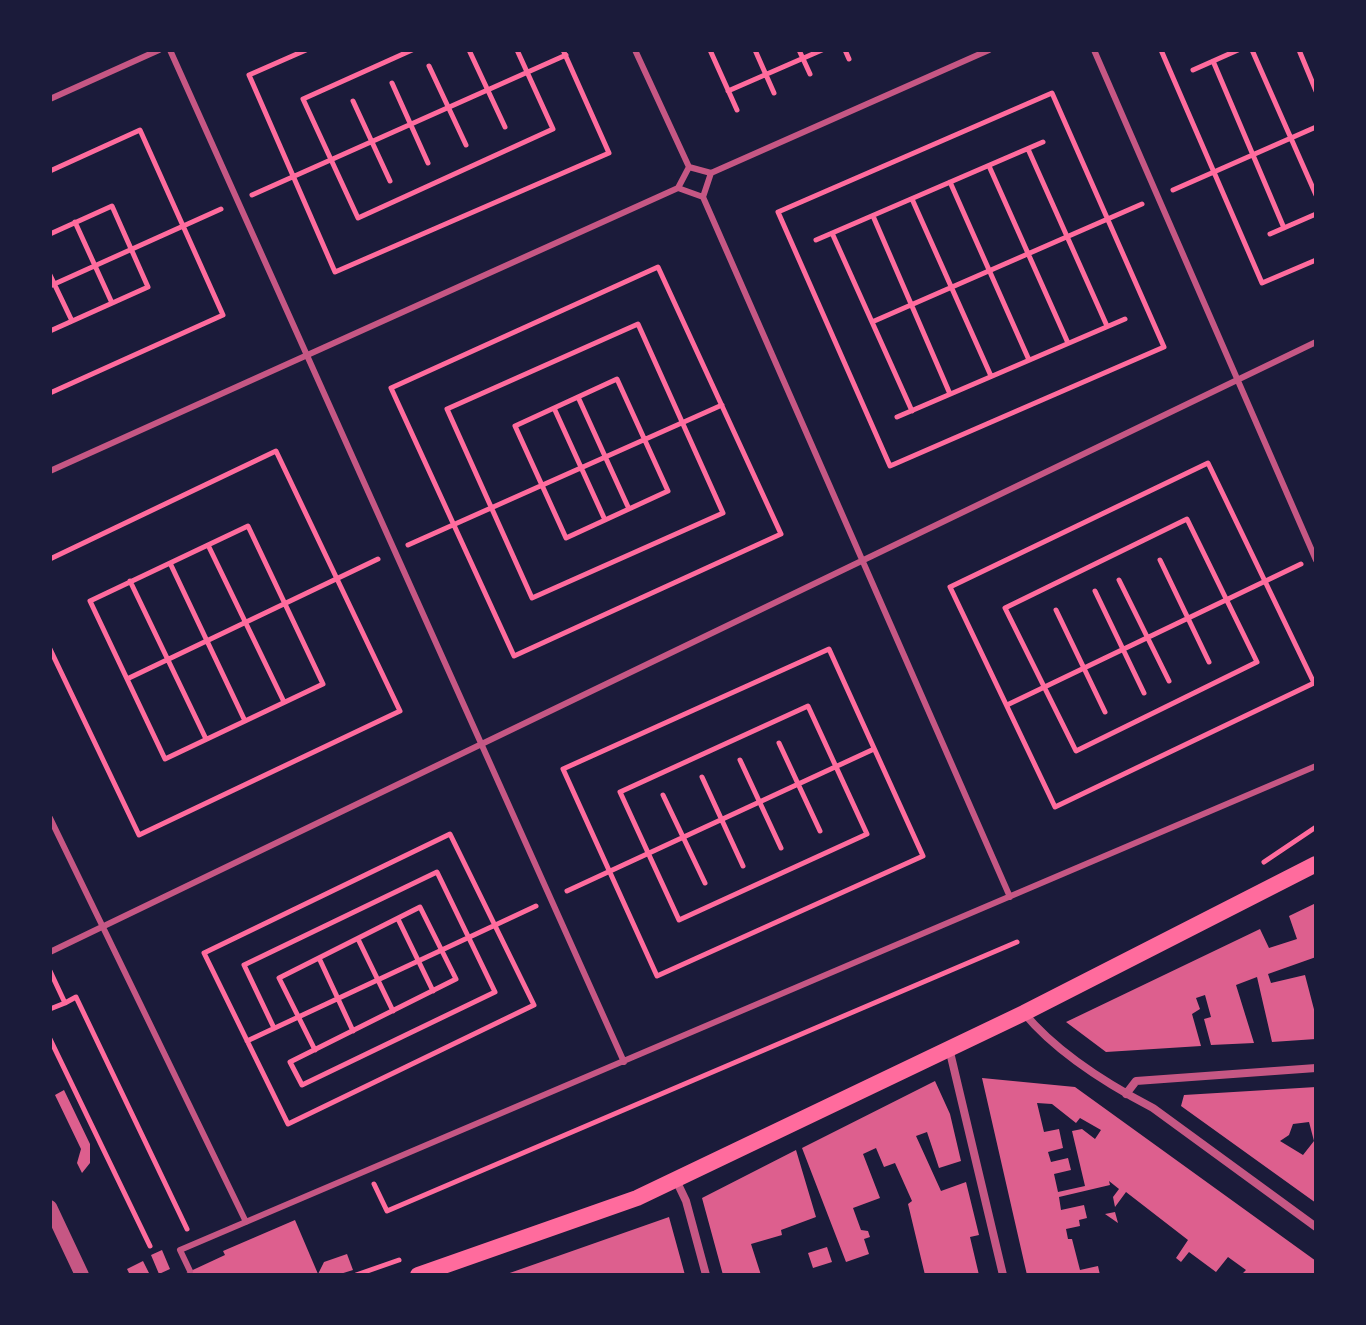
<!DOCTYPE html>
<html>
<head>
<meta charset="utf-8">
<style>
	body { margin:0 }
	#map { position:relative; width:1366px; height:1325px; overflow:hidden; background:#1b1b3a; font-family:"Golos Text",sans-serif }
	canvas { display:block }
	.frame { position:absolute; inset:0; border:52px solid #1b1b3a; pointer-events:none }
</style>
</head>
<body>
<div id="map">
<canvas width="1366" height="1325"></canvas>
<div class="frame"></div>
</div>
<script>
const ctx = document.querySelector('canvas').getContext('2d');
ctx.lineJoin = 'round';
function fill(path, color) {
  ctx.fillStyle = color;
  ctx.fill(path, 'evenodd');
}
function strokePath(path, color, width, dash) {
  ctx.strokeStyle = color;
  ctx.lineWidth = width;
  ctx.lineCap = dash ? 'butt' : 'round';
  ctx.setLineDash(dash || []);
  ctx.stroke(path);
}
const building = new Path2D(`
	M1316 903V957L1268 974 1271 983 1305 975 1316 1017V1039L1272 1042 1257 977 1236 985 1254 1043 1211 1045 1204 1019 1211 1017 1205 995 1196 998 1200 1009 1192 1014 1201 1046 1106 1052 1066 1022 1260 929 1269 948 1297 939 1289 916Z
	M982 1078 1075 1087 1316 1261V1275H1241L1246 1270 1228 1257 1216 1272 1189 1252 1181 1262 1176 1258 1188 1240 1126 1192 1115 1207 1113 1197 1119 1189 1109 1181 1110 1185 1059 1197 1061 1210 1084 1205 1087 1218 1079 1220 1080 1226 1066 1229 1068 1239H1072L1080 1270 1098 1266 1100 1275H1027ZM1037 1103 1052 1104 1076 1123 1080 1118 1101 1130 1095 1139 1082 1129 1072 1131 1085 1186 1058 1192 1054 1174 1071 1170 1068 1158 1051 1162 1048 1152 1063 1148 1059 1129 1044 1132Z
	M935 1081 950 1114 961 1161 939 1168 927 1132 916 1136 941 1191 966 1182 979 1235 970 1237 979 1275H925L908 1204 912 1201 895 1163 884 1167 876 1148 863 1154 880 1198 853 1208 861 1230 868 1231 870 1237 864 1239 869 1254 846 1262 802 1148Z
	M1316 1087V1203L1181 1106 1184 1095ZM1309 1122 1314 1141 1303 1155 1280 1141 1289 1135 1293 1124Z
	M64 1090 90 1144V1163L82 1173 77 1163 81 1149 55 1095Z
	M796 1150 816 1217 781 1230 782 1235 751 1244 761 1275H723L702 1198Z
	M1115 1212 1118 1223 1105 1214Z
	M669 1217 685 1275H504Z
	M295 1220 318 1274 324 1262 347 1254 353 1270 337 1275H182L225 1255 223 1251Z
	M827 1247 832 1262 813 1268 808 1253Z
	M162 1250 170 1269 159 1274 151 1255Z
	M143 1261 150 1275H130L127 1269Z`);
const path = new Path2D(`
	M306 50 249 75 335 272 609 153 563 50
	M412 50 303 99 358 218 553 129 517 50
	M469 50 505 127
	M710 50 737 110
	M755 50 774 93
	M799 50 810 74
	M845 50 849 59
	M1161 50 1262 283 1316 260
	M1252 50 1316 195
	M1299 50 1316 91
	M1213 61 1284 228
	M429 66 466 145
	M1193 70 1238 50
	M392 83 428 163
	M728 91 822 50
	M1052 93 1164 347 890 466 778 212Z
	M353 101 390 181
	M1028 149 1107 326
	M989 166 1068 343
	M50 171 140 130 223 315 50 393
	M950 182 1029 360
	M1173 190 1316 127
	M252 195 566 55
	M912 199 991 376
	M873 216 950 394
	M75 222 112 303
	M832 233 912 411
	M50 234 112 206 148 287 50 331
	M1270 234 1316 214
	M816 240 1043 142
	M658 267 781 534 514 656 391 388Z
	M50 275 72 321
	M50 286 221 209
	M872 322 1142 204
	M638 324 723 513 532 598 447 409Z
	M617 379 668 491 566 538 515 426Z
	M578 397 629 509
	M554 408 605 520
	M897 417 1125 319
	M1208 463 1314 683 1055 807 950 587Z
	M1187 519 1257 662 1076 751 1005 608Z
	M248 526 323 684 165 759 90 601Z
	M208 545 284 702
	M408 545 722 405
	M50 559 276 451 400 711 139 835 50 649
	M1160 560 1209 662
	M170 563 245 721
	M1119 580 1169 681
	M130 581 206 739
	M1095 591 1144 693
	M1056 610 1105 712
	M829 649 923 856 657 976 563 769Z
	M127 679 378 559
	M1007 705 1301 564
	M808 706 867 834 679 920 620 792Z
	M779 743 820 831
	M740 760 781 848
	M702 777 743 866
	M663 795 705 883
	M450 834 534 1005 288 1124 204 953Z
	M1264 862 1316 827
	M567 891 874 749
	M398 919 433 991
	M358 939 393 1011
	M319 958 353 1031
	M50 971 65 1003 50 1009
	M65 1003 76 997 187 1229
	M274 1028 244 965 437 872 495 992 302 1085 290 1062 456 979 420 907 279 978 315 1050
	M50 1039 150 1246
	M247 1041 536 906
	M374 1184 387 1211 1017 942
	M356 1275 399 1260`);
const service = new Path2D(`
	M170 50 624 1062
	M635 50 689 167
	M1094 50 1316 560
	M50 99 159 50
	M689 167 711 173 703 197 678 188Z
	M711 173 989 50
	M703 197 1010 897
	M50 471 678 188
	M50 818 246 1222
	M50 952 1316 342
	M190 1271 180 1250 1316 766`);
const minor = new Path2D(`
	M1024 1013C1057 1053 1107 1084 1153 1108L1316 1227
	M949 1048 1003 1275
	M1126 1094 1136 1081 1316 1068
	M676 1180 686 1201 706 1275`);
const tertiary = new Path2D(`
	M50 1207 82 1275`);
const secondary = new Path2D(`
	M418 1275 637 1198 1024 1013 1316 864`);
fill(building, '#dd5f8e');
strokePath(path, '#ff6b9d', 5);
strokePath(service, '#c65784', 6);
strokePath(minor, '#c65784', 8);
strokePath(tertiary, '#c65784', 14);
strokePath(secondary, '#ff6b9d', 16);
</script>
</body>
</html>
